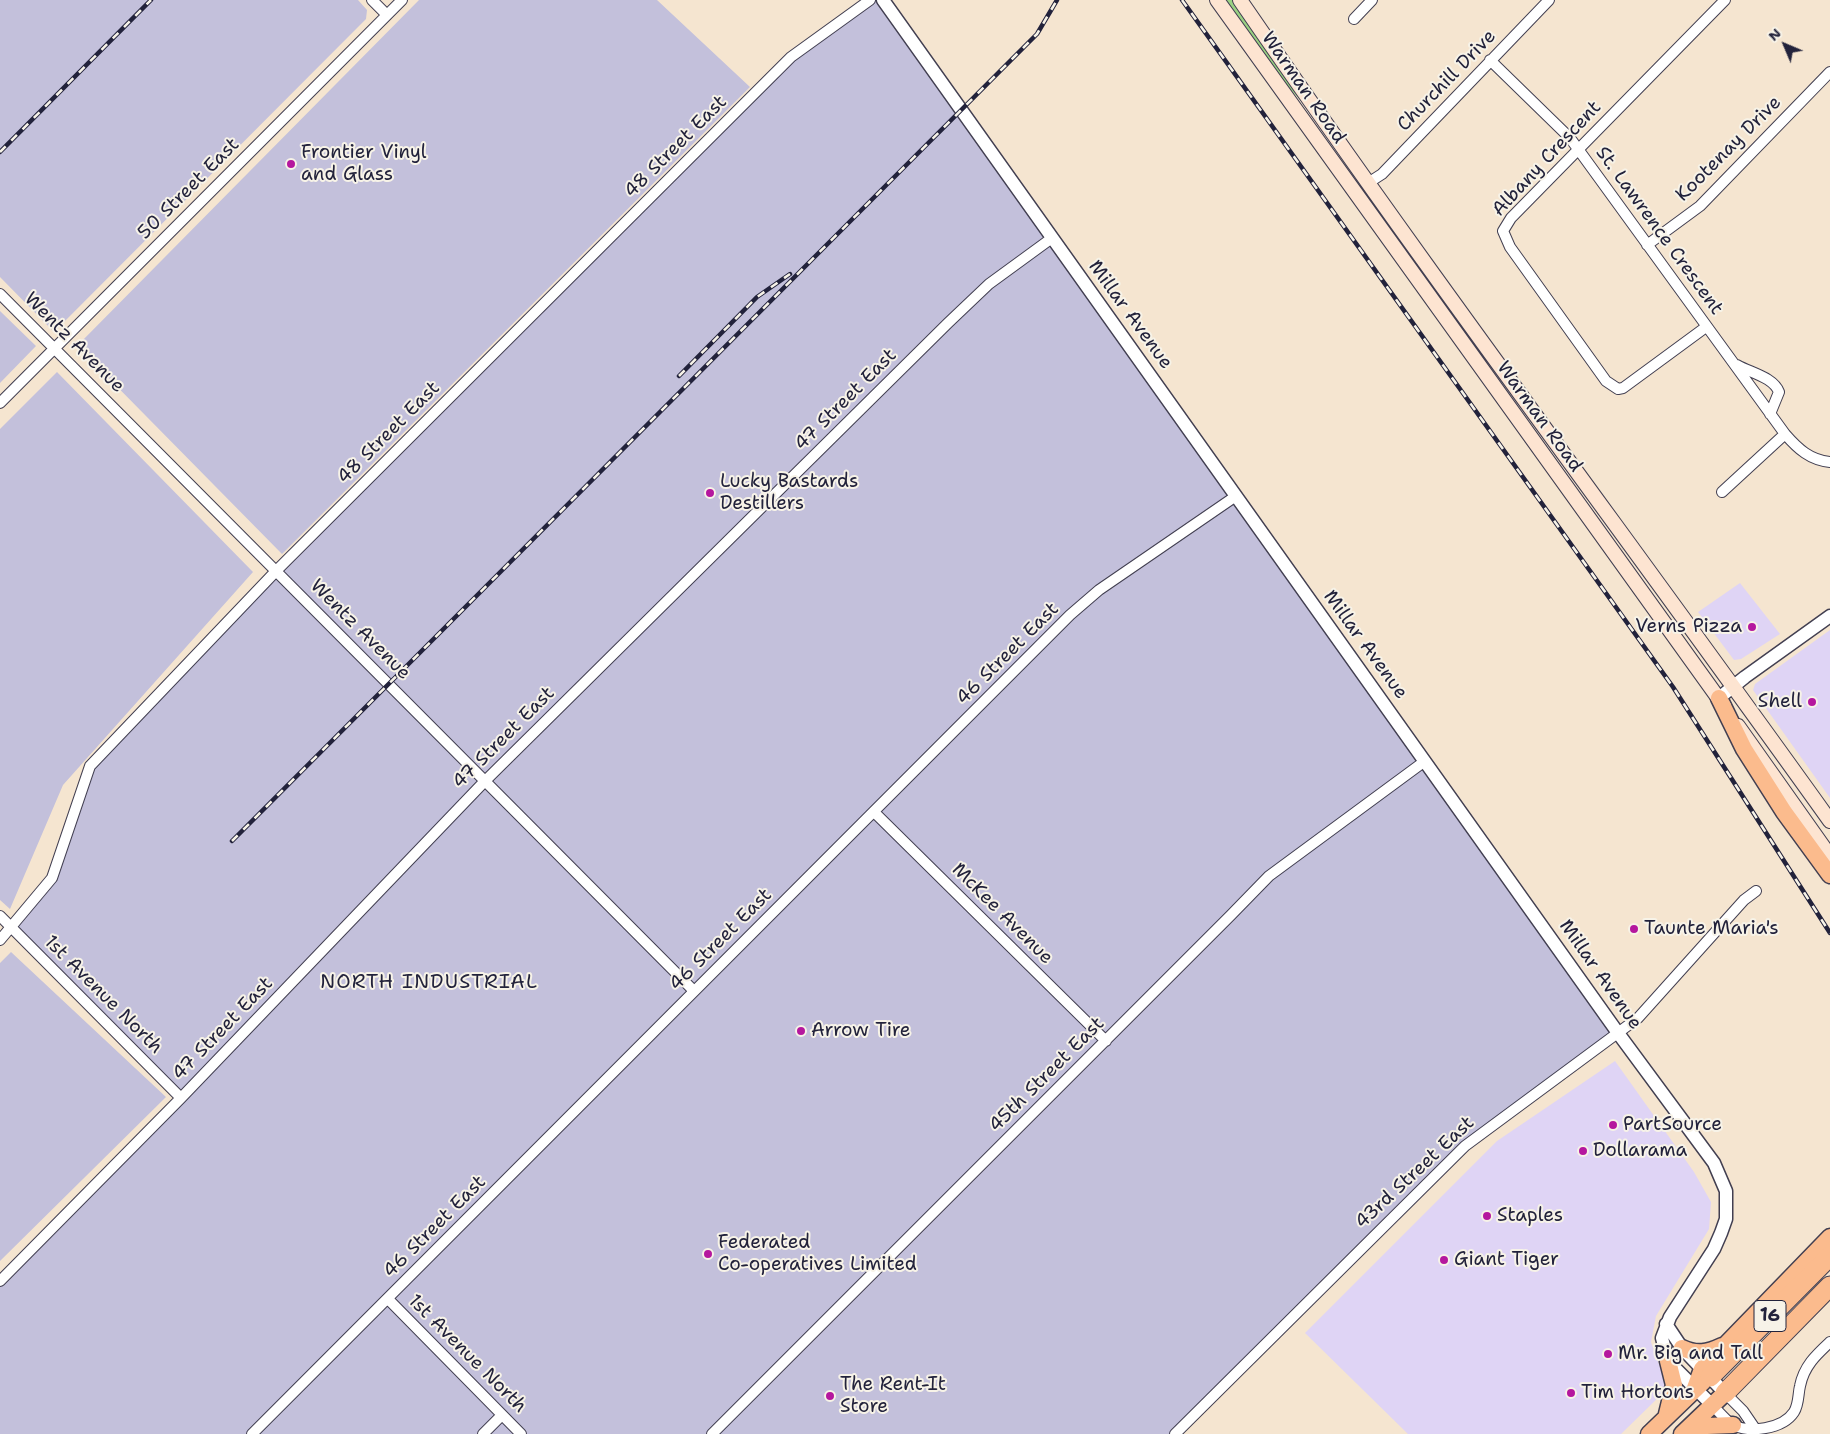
<!DOCTYPE html>
<html>
<head>
<meta charset="utf-8">
<style>
	body { margin:0 }
	#map { position:relative; width:1830px; height:1434px; overflow:hidden; background:#f5e5d0; font-family:"Shantell Sans",sans-serif }
	canvas { display:block }
	.north { position:absolute; left:1760px; top:20px; width:50px; height:50px; -webkit-text-stroke:4px #f7f3e8; paint-order:stroke; rotate:315deg; font-size:14px; font-weight:700; line-height:20px; text-align:center; color:#22223b }
	.north::after { content:''; display:block; margin:auto; width:18px; height:22px; background:#22223b; clip-path:polygon(50% 0,100% 100%,50% 72%,0 100%) }
</style>
</head>
<body>
<div id="map">
<canvas width="1830" height="1434"></canvas>
<div class="north">N</div>
</div>
<script>
const ctx = document.querySelector('canvas').getContext('2d');
ctx.lineJoin = 'round';
function fill(path, color) {
  ctx.fillStyle = color;
  ctx.fill(path, 'evenodd');
}
function strokePath(path, color, width, dash) {
  ctx.strokeStyle = color;
  ctx.lineWidth = width;
  ctx.lineCap = dash ? 'butt' : 'round';
  ctx.setLineDash(dash || []);
  ctx.stroke(path);
}
function drawText(font, color, halo, rows, align = 'center') {
  ctx.font = font + ' "Shantell Sans",sans-serif';
  ctx.lineWidth = 4;
  ctx.setLineDash([]);
  ctx.textBaseline = 'middle';
  ctx.strokeStyle = halo;
  ctx.fillStyle = color;
  for (const [text, x, y, turn = 0] of rows) {
    ctx.save();
    ctx.translate(x, y);
    ctx.rotate((+turn || 0) * Math.PI / 180);
    ctx.textAlign = isNaN(turn) ? turn : align;
    if (halo) ctx.strokeText(text, 0, 0);
    ctx.fillText(text, 0, 0);
    ctx.restore();
  }
}
const built = new Path2D(`
	M1740 583 1780 634 1741 659 1734 660 1698 612Z
	M1830 630V798L1753 690 1755 684Z
	M1615 1061 1694 1172 1711 1202 1709 1229 1656 1316 1651 1342 1665 1381 1663 1393 1621 1434H1408L1305 1333 1497 1141Z`);
const industrial = new Path2D(`
	M0 0H358L367 10 366 19 54 332 0 277Z
	M419 0H657L750 87 282 554 77 346Z
	M870 0H883L1618 1033 1471 1141 1175 1434H0V1281L181 1098 12 928 52 878 90 766 791 57Z
	M0 311 36 346 0 383Z
	M57 372 253 572 63 785 10 909 0 900V429Z
	M11 952 166 1097 0 1261V963Z`);
const green = new Path2D(`
	M1226 0H1233L1302 102 1281 79Z`);
const minor = new Path2D(`
	M372 0 387 15
	M1354 19 1372 0
	M1490 60 1570 138 1785 434C1798 449 1810 460 1830 462
	M1368 183 1382 174 1549 0
	M1647 245 1700 206 1830 72
	M0 294 694 991
	M1706 327 1623 388 1618 389 1606 381 1510 247 1503 231 1511 218 1725 0
	M1737 365C1751 373 1773 377 1779 392L1770 414
	M0 403 402 0
	M1722 492 1785 434
	M874 812 1106 1041
	M0 916 181 1098
	M0 940 52 878 90 766 277 570 791 57 870 0
	M0 1281 181 1098 484 782 948 323 989 284 1052 238
	M388 1299 521 1434
	M1725 1393 1743 1411 1756 1430
	M1712 1405C1718 1411 1725 1419 1731 1424 1749 1434 1783 1429 1794 1412 1799 1404 1798 1394 1800 1386 1804 1366 1816 1355 1830 1342
	M252 1434 1070 615 1099 590 1236 496
	M483 1434 502 1415
	M712 1434 1231 915 1269 876 1425 761
	M1175 1434 1465 1146 1638 1018 1744 900 1756 891`);
const tertiary = new Path2D(`
	M883 0 1618 1033 1714 1163 1726 1191V1219L1721 1233 1714 1249 1670 1317 1662 1338 1668 1361 1712 1405
	M1719 698 1745 677 1830 616
	M1666 1324 1682 1348 1725 1393`);
const secondary = new Path2D(`
	M1217 0 1724 706
	M1240 0C1431 278 1634 547 1830 821
	M1738 726 1830 856`);
const trunk = new Path2D(`
	M1719 698 1744 749 1784 812 1830 875
	M1682 1348C1697 1355 1707 1353 1722 1346
	M1695 1388 1702 1369 1830 1237
	M1667 1414 1674 1385 1668 1361
	M1649 1434 1703 1382
	M1682 1434 1725 1393
	M1691 1434 1707 1426 1733 1425`);
const motorway = new Path2D(`
	M1710 1377 1830 1256
	M1725 1393 1830 1286`);
const rail = new Path2D(`
	M1182 0 1673 687 1830 933
	M0 152 151 0
	M679 376 757 297 790 274
	M232 841 1037 34 1057 0`);
const markers = [
	[291,164,5,"#b5179e"],
	[710,493,5,"#b5179e"],
	[1752,627,5,"#b5179e"],
	[1812,702,5,"#b5179e"],
	[1634,929,5,"#b5179e"],
	[801,1031,5,"#b5179e"],
	[1613,1125,5,"#b5179e"],
	[1583,1151,5,"#b5179e"],
	[1487,1216,5,"#b5179e"],
	[708,1254,5,"#b5179e"],
	[1444,1260,5,"#b5179e"],
	[1608,1354,5,"#b5179e"],
	[1571,1393,5,"#b5179e"],
	[830,1396,5,"#b5179e"]
];
const shields = [
	[1770,1316,32]
];
const shieldNames = [
	["16",1770,1316]
];
const streetNames = [
	["Churchill Drive",1447,81,-46],
	["Warman Road",1303,88,55],
	["48 Street East",676,147,-45],
	["Kootenay Drive",1729,149,-45],
	["Albany Crescent",1547,159,-47],
	["50 Street East",189,189,-45],
	["St. Lawrence Crescent",1659,231,54],
	["Millar Avenue",1130,315,54],
	["Wentz Avenue",74,343,45],
	["47 Street East",846,400,-45],
	["Warman Road",1539,417,54],
	["48 Street East",389,433,-45],
	["Wentz Avenue",360,630,45],
	["Millar Avenue",1365,645,54],
	["46 Street East",1008,654,-45],
	["47 Street East",504,738,-45],
	["McKee Avenue",1002,914,45],
	["46 Street East",721,940,-45],
	["Millar Avenue",1600,975,55],
	["1st Avenue North",103,995,45],
	["47 Street East",223,1029,-46],
	["45th Street East",1047,1075,-45],
	["43rd Street East",1415,1173,-43],
	["46 Street East",435,1227,-45],
	["1st Avenue North",467,1354,45]
];
const poiNames = [
	["Frontier Vinyl",301,153],
	["and Glass",301,175],
	["Lucky Bastards",720,482],
	["Destillers",720,504],
	["Verns Pizza",1742,627,"right"],
	["Shell",1802,702,"right"],
	["Taunte Maria's",1644,929],
	["Arrow Tire",811,1031],
	["PartSource",1623,1125],
	["Dollarama",1593,1151],
	["Staples",1497,1216],
	["Federated",718,1243],
	["Co-operatives Limited",718,1265],
	["Giant Tiger",1454,1260],
	["Mr. Big and Tall",1618,1354],
	["The Rent-It",840,1385],
	["Store",840,1407],
	["Tim Hortons",1581,1393]
];
const neighbourhoodNames = [
	["NORTH INDUSTRIAL",429,983]
];
fill(built, '#dfd4f5');
fill(industrial, '#c3c0db');
fill(green, '#9ad183');
strokePath(minor, '#423f51', 12);
strokePath(tertiary, '#423f51', 15);
strokePath(secondary, '#423f51', 16);
strokePath(trunk, '#423f51', 19);
strokePath(motorway, '#423f51', 21);
strokePath(minor, '#fff', 10);
strokePath(tertiary, '#fff', 12);
strokePath(secondary, '#fde4d1', 14);
strokePath(trunk, '#fbbb8d', 16);
strokePath(motorway, '#fbbb8d', 19);
strokePath(rail, '#22223b', 4.5);
strokePath(rail, '#f7f3e8', 2.5, [8]);
for (const [x, y, r, color] of markers) {
  const dot = new Path2D();
  dot.arc(x, y, r, 0, 2 * Math.PI);
  ctx.fillStyle = color;
  ctx.fill(dot);
  strokePath(dot, '#f7f3e8', 2);
}
for (const [x, y, w] of shields) {
  const box = new Path2D();
  box.roundRect(x - w / 2, y - 15.5, w, 31, 4);
  ctx.fillStyle = '#f7f3e8';
  ctx.fill(box);
  strokePath(box, '#22223b', 1);
}
drawText('bold 18px', '#22223b', null, shieldNames);
drawText('19px', '#22223b', '#f7f3e8', streetNames);
drawText('19px', '#22223b', '#f7f3e8', poiNames, 'left');
ctx.letterSpacing = '1px';
drawText('20px', '#22223b', '#f7f3e8', neighbourhoodNames);
ctx.letterSpacing = '0px';
</script>
</body>
</html>
